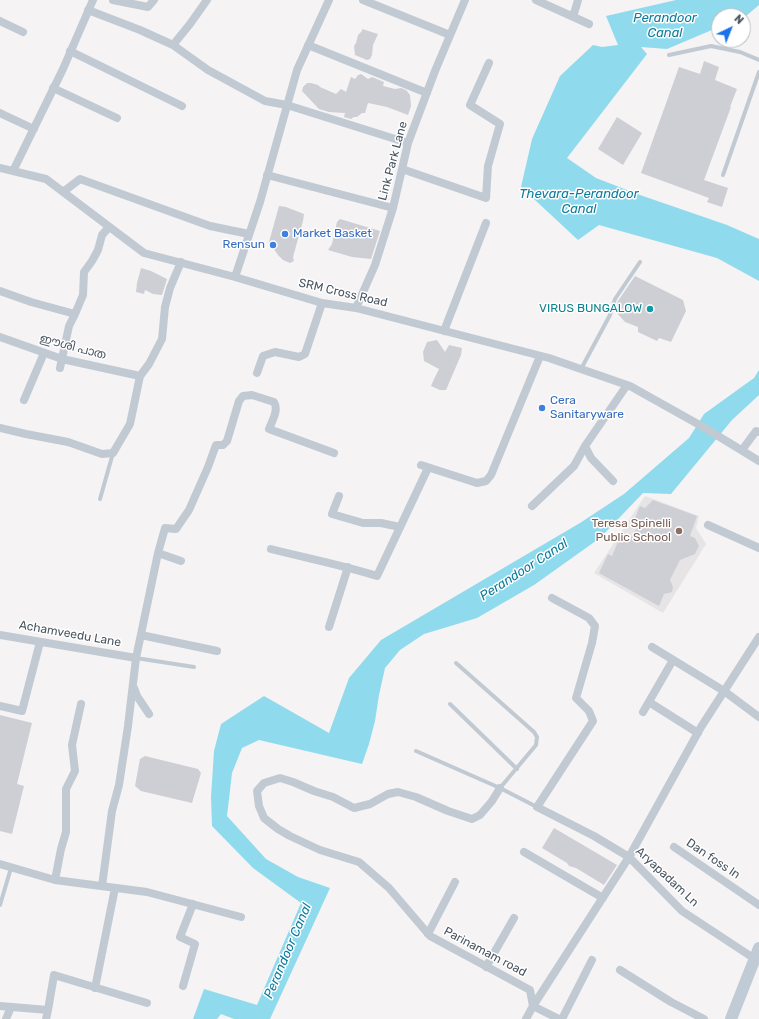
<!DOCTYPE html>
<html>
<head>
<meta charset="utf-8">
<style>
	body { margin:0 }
	#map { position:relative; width:759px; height:1019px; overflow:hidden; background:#f5f3f3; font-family:Rubik,sans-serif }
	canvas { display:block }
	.north { position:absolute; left:711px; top:8px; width:40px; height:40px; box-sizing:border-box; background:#fff; border:1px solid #b7bbc0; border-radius:50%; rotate:43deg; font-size:11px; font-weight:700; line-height:16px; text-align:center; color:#4a5661 }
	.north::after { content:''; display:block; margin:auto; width:14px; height:18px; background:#1a73e8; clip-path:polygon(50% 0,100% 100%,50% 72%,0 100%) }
</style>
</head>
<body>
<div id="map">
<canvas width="759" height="1019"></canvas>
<div class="north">N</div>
</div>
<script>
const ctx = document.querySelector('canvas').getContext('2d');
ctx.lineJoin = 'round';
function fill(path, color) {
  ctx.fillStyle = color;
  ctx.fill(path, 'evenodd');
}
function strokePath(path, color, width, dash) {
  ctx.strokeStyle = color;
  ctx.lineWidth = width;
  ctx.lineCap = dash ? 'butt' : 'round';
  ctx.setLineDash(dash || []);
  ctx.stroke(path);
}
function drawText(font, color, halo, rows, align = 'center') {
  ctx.font = font + ' Rubik,"Noto Sans Malayalam",sans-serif';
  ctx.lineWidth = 3;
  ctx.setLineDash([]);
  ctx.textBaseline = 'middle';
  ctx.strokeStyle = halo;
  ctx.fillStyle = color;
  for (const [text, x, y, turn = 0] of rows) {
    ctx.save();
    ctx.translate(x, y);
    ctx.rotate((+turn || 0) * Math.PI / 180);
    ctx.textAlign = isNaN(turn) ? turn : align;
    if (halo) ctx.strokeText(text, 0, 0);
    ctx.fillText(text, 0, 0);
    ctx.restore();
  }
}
const education = new Path2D(`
	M645 496 699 516 696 528 706 544 663 613 594 573Z`);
const water = new Path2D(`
	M676 0H759V5L746 16 743 17V16H719V27L667 49 641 47 647 54 567 158 596 178 640 195 727 225 759 239V281L717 258 599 225 578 240 521 187 532 139 560 76 593 45 602 47 618 45 606 16Z
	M759 370V395L732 420 671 494 643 493 600 538 534 585 477 618 424 634 400 650 385 668 379 695 375 721 369 744 362 764 259 740 242 748 232 773 227 816 266 859 298 877 330 888 270 1019H234L221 1014 217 1019H193L204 989 257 1005 301 903 253 868 212 826 211 797 214 751 221 724 264 696 329 733 349 678 381 640 580 523 624 494 689 438 704 414 754 378Z`);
const building = new Path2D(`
	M362 29 378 34 373 45 372 55 370 59 367 60 355 55 354 46 356 43 358 35 362 31Z
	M704 61 719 67 715 80 737 89 730 107H731L704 180 728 188 722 207 707 202 709 198 641 173 679 67 700 74Z
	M361 74 368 79 372 77 384 82 383 86 395 89 401 88 406 90 410 95 411 106 408 115 387 107 368 103 365 113H362L357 117H354L351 119 344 117 345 113 329 112 319 109 302 91 303 87 307 83H311L318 85 320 87 336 94 341 89 346 92 351 77 355 79 358 75Z
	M617 117 642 133 623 165 598 149Z
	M279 206 286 207 304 214 303 221 293 257 294 261 290 263 283 260 278 255 269 242Z
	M340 219 380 231 371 259 352 257 328 250 332 244 337 222Z
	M141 268 151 271 167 279 162 295 153 294 145 290 144 294 136 292 137 283Z
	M635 276 683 300 686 311 671 342 659 338 657 341 638 332V327L625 322 616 312 615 310 618 301Z
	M437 340 445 352 449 345 462 348 461 355 446 390H440L431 386 434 379 439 369 424 361 423 352 427 342Z
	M653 500 697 516 690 536 695 538 699 546 695 554 680 560 670 580 673 587 672 592 664 594 659 606 599 573 608 554 612 556 620 537 629 541 641 521 635 518 640 506 645 508Z
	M0 715 32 723 17 784 24 786 12 834 0 831Z
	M145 756 198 769 201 773 192 803 141 791 135 786 140 759Z
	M554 828 617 865 604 885 576 868 569 866 567 863 542 848Z`);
const service = new Path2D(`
	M669 55 711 46 740 52 759 60
	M723 175 759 72
	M581 369 610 315 615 299 640 262
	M100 499 113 453
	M136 658 194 667
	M456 663 534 732 537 737 536 745 500 788
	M450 704 517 769
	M416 751 500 788 537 807
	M0 905 11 868`);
const minor = new Path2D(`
	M113 0 148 7 154 0
	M363 0 450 35
	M536 0 589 24
	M88 10 140 30 173 45 190 24 207 0
	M573 17 578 0
	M0 21 23 32
	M173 45 208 70 265 101 287 105 408 143
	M308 45 427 93
	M70 51 182 106
	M53 88 117 118
	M0 113 34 129
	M0 168 46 179 144 253 235 277 322 303 356 308 549 358 630 386 705 428 759 461
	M402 169 486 198 488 166 500 124 470 105 489 63
	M13 171 63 69 93 0
	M267 175 393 208
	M63 192 80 179 210 226 249 234
	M235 277 260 202 297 70 329 0
	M0 291 31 302 75 314 83 295 84 272 92 261 98 250 102 235 109 227
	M356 308 375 265 393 208 408 143 435 71 465 0
	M444 331 486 223
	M0 337 62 359 140 376
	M60 368 69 326 75 314
	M257 373 263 356 275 352 299 357 305 354 322 303
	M24 400 44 353
	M0 428 26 434 68 442 102 454 113 453 130 424 140 376 149 364 162 339 165 307 170 288 181 262
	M585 446 591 458 613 481
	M742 450 756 431 759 432
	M421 465 477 483 486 481 491 475 540 356
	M339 496 332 514 363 523H381L400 527
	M532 506 574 466 585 446 627 385
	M708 525 759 548
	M271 549C306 558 342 565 377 576L428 468
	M158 553 181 561
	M552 598 589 618 595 626 592 643 576 698 589 711 593 721 537 807 594 836 629 857 682 911 755 959
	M329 627 348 567
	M0 635 136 658
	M141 635 217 651
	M652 647 724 691 759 717
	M134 688 137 696 149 714
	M649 702 698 733
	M0 706 22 711 40 642
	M643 712 673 660
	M500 788 492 801 480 815 472 819 448 811 416 797 398 792 388 794 370 804 354 808 333 797 314 791 293 782 280 778 264 783 257 791 259 806 264 818 278 829 290 836 320 850 359 862 389 888 430 936 530 990 533 1006 559 1019
	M674 847 759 905
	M524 852 603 898
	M0 864 55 880 147 892 241 917
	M55 880 61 849 66 832V789L75 771 72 745 81 704
	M102 886 112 811 119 785 128 726 136 658 158 553 165 528 176 529 189 510 208 467 216 445H223L227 441 239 401 243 396 252 395 274 402C279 410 272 421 269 429L334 453
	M428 934 455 882
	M486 967 514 918
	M620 970 671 1002 704 1019
	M183 986 195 944 180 937 193 904
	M95 988 115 888
	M0 1006 48 1010
	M6 1019 11 1007
	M46 1019 48 1010 54 975 147 1003
	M526 1019 533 1006 629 857 701 727 759 637
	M562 1019 592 960`);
const secondary = new Path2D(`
	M731 1019 759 948`);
const markers = [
	[285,234,4,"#3f7fe0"],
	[273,245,4,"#3f7fe0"],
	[650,309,4,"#0f9aa8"],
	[542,408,4,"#3f7fe0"],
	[679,531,4,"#8d6e63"]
];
const streetNames = [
	["Link Park Lane",393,161,-75],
	["SRM Cross Road",343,293,13],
	["ഈശി പാത",73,347,15],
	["Achamveedu Lane",70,634,10],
	["Dan foss ln",713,859,34],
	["Aryapadam Ln",667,877,43],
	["Parinamam road",485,952,28]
];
const shopNames = [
	["Market Basket",293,234],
	["Rensun",265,245,"right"],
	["Cera",550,401],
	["Sanitaryware",550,415]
];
const cultureNames = [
	["VIRUS BUNGALOW",642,309]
];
const educationNames = [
	["Teresa Spinelli",671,524],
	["Public School",671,538]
];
const waterNames = [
	["Perandoor",665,18],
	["Canal",665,33],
	["Thevara-Perandoor",579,194],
	["Canal",579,209],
	["Perandoor Canal",524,570,-33],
	["Perandoor Canal",288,951,-67]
];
fill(education, '#e6e4e5');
fill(water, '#90daee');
fill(building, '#cdcfd5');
strokePath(service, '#c1cad2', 4);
strokePath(minor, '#c1cad2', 8);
strokePath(secondary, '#c1cbd6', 12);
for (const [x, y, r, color] of markers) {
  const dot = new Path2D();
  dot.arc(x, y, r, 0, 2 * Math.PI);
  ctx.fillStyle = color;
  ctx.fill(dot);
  strokePath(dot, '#fff', 1.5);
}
drawText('12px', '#4a5661', '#fff', streetNames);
drawText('12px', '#366cbe', '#fff', shopNames, 'left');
drawText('12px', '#0d838f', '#fff', cultureNames, 'right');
drawText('12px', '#785e54', '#fff', educationNames, 'right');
drawText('italic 13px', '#0c7c9b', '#fff', waterNames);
</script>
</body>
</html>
